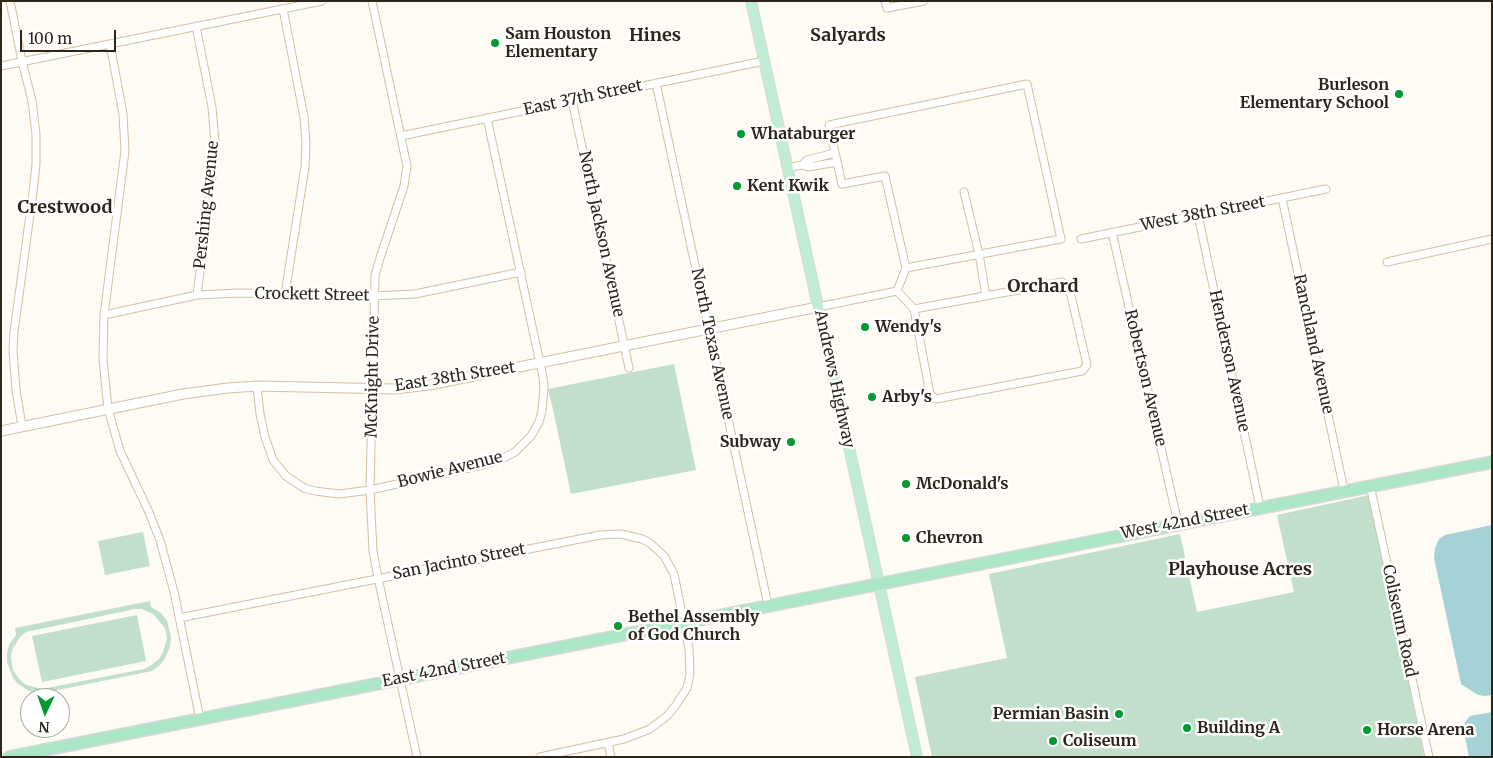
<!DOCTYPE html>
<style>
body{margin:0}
#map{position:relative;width:1493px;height:758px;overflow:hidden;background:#fefaf4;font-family:Merriweather,serif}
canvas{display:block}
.frame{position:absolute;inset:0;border:2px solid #2d261b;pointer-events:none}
.north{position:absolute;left:20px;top:688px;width:50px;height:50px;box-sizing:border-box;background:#fff;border:1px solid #aba8a4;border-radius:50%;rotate:183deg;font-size:14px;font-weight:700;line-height:20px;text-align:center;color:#2d261b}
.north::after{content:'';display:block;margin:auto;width:18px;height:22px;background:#019932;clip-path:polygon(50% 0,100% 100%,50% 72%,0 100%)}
.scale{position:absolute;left:20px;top:30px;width:96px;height:22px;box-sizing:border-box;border:2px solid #2d261b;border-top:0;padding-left:6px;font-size:15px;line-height:18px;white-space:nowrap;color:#2d261b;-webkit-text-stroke:4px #fff;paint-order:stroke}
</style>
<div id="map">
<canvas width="1493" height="758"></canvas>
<div class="frame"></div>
<div class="north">N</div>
<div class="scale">100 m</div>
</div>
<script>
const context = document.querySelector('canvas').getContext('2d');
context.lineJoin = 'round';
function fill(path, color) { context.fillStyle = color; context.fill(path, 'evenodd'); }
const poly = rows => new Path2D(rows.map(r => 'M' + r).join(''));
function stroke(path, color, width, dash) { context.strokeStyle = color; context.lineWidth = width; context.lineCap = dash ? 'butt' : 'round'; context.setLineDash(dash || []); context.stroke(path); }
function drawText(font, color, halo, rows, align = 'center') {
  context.font = font + ' Merriweather,serif'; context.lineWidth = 5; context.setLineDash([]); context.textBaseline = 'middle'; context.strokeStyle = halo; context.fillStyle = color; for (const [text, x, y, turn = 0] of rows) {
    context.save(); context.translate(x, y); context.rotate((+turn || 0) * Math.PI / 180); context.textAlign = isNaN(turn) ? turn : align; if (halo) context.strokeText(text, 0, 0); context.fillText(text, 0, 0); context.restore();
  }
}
const green = poly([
 [674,364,696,470,571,494,552,405,548,389],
 [1369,495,1424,757,932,757,915,677,1007,658,989,574,1180,534,1197,612,1294,592,1277,515],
 [143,532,150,566,105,575,98,541],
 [150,601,151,607,161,613,167,621,171,637,170,647,165,658,160,665,152,671,43,693,29,691,18,684,13,678,7,662,7,653,9,645,16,635,15,628],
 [135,609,142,609,153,614,165,628,167,639,163,652,160,658,150,666,144,669,42,689,26,685,20,680,13,670,11,657,12,650,20,637,26,632],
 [137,615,146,661,42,682,32,636]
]);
const water = poly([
 [1492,525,1492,695,1485,696,1478,695,1461,684,1434,558,1435,548,1439,539,1445,535],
 [1492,712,1492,757,1469,757,1463,727,1465,722,1470,716]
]);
const minor = poly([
 [10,1,22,61,32,101,36,134,36,164,33,192,14,332,13,351,16,390,22,426],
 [372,1,407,166,404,186,380,258,375,275,370,490,373,551,378,578,417,757],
 [885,1,887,8,924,1],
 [283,9,304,117,306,142,305,167,285,294],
 [196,26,212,107,215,142,213,169,197,295],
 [110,44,123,114,125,151,104,315,103,360,108,409,120,451,148,510,160,540,174,592,200,719],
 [1,66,322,1],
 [656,83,768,605],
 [572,100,629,368],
 [401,136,764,61],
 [802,165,807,160,835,153],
 [787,168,802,165,808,167,814,166,837,162],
 [964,192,979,254,986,296],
 [1282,198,1344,490],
 [1198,215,1260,507],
 [1112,232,1178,523],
 [1081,239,1326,189],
 [1387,262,1492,239],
 [897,291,906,268,885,176,842,184,829,125,1027,84,1061,239,906,268],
 [897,291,914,309,930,394,936,399,1082,371,1087,365,1069,287,1062,282,914,309],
 [818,307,897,291],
 [104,315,197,295,238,293,374,296,415,294,521,272],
 [257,386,260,414,265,437,273,460,286,476,304,488,315,491,339,494,370,490,487,464,499,460,515,452,531,436,539,422,542,411,544,388,543,377,487,118],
 [1370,485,1429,757],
 [179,618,600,535,621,534,642,539,650,543,664,556,674,574,689,649,690,674,687,688,676,705,667,716,650,729,624,739,540,757],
 [608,743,611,757]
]);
const tertiary = poly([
 [1,431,183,394,228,388,257,386,394,389,429,385,818,307]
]);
const primary = poly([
 [751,1,917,757]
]);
const trunk = poly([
 [9,757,1492,462]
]);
const markers = [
 [495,43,5,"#019932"],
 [1399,94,5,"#019932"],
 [741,134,5,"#019932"],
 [737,186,5,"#019932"],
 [865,327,5,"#019932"],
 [872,397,5,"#019932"],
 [791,442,5,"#019932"],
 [906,484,5,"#019932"],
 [906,538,5,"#019932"],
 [618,626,5,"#019932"],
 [1119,714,5,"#019932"],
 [1187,728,5,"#019932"],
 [1367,730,5,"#019932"],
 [1053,741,5,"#019932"]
];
const poiNames = [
 ["Sam Houston",505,34],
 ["Elementary",505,52],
 ["Burleson",1389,85,"right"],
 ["Elementary School",1389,103,"right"],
 ["Whataburger",751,134],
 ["Kent Kwik",747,186],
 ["Wendy's",875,327],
 ["Arby's",882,397],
 ["Subway",781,442,"right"],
 ["McDonald's",916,484],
 ["Chevron",916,538],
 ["Bethel Assembly",628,617],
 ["of God Church",628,635],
 ["Permian Basin",1109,714,"right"],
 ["Building A",1197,728],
 ["Horse Arena",1377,730],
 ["Coliseum",1063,741]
];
const streetNames = [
 ["East 37th Street",583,98,-12],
 ["Pershing Avenue",207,205,-84],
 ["West 38th Street",1203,214,-11],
 ["North Jackson Avenue",601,234,78],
 ["Crockett Street",312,295,1],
 ["North Texas Avenue",712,344,78],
 ["Ranchland Avenue",1313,344,78],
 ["Henderson Avenue",1229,361,78],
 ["McKnight Drive",373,377,-89],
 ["East 38th Street",455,377,-9],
 ["Robertson Avenue",1145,378,77],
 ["Andrews Highway",834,379,78],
 ["Bowie Avenue",450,470,-14],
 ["West 42nd Street",1185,522,-11],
 ["San Jacinto Street",459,562,-11],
 ["Coliseum Road",1399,621,78],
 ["East 42nd Street",444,670,-11]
];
const neighbourhoodNames = [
 ["Hines",655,36],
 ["Salyards",848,36],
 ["Crestwood",65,208],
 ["Orchard",1043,287],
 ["Playhouse Acres",1240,570]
];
fill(green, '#c1dfca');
fill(water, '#a5d2d7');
stroke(minor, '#d3c0a3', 9);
stroke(tertiary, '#d3c0a3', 11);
stroke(primary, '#d9d8d6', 12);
stroke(trunk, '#d9d8d6', 14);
stroke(minor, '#fff', 7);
stroke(tertiary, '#fff', 9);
stroke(primary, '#c0ecd5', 10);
stroke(trunk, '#abe6c7', 11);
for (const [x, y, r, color] of markers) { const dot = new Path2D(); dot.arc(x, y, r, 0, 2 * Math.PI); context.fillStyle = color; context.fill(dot); stroke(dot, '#fff', 2); }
drawText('bold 16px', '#2d261b', '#fff', poiNames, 'left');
drawText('16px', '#2d261b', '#fff', streetNames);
drawText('bold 18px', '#2d261b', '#fff', neighbourhoodNames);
</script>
